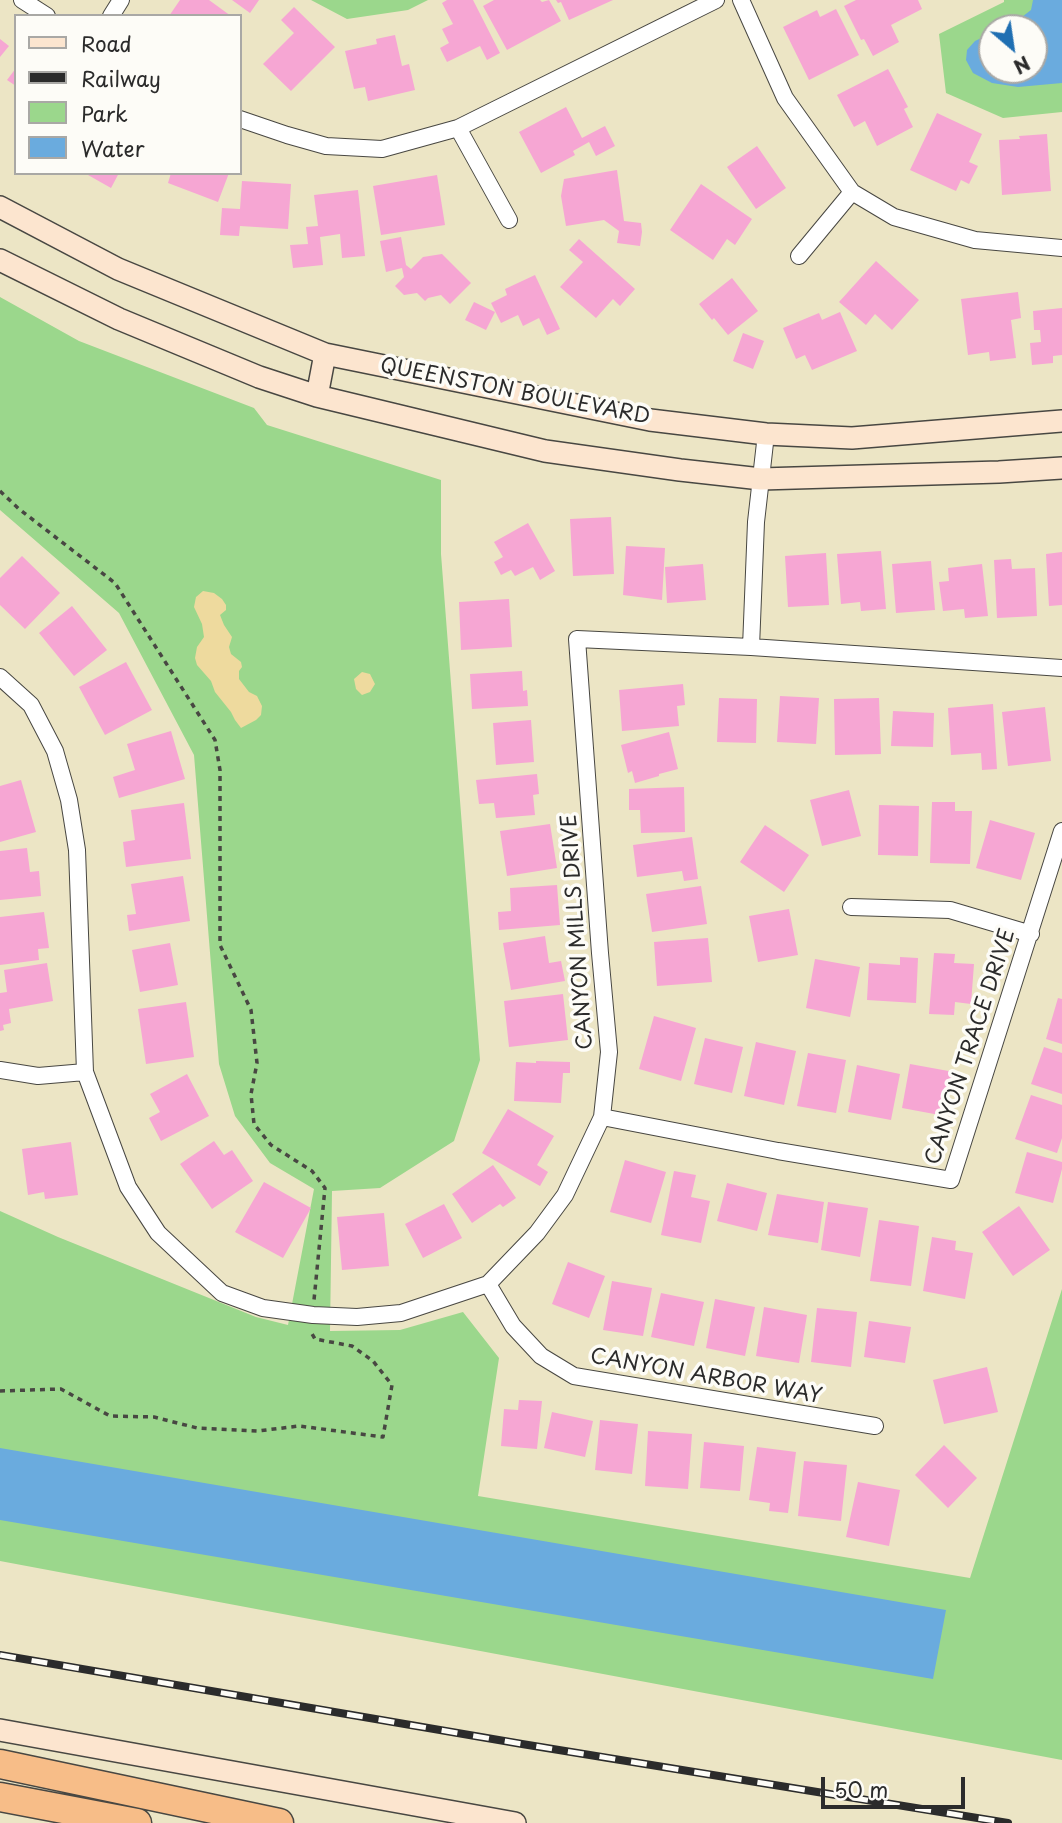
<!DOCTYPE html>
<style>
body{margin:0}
#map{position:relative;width:1062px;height:1823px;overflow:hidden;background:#ece5c5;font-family:"Playpen Sans",sans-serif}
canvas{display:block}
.legend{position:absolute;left:14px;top:14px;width:228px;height:161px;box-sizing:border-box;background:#fdfcf7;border:2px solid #a9a8a5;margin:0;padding:9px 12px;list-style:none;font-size:21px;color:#2b2b2b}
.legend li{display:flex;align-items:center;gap:14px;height:35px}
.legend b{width:35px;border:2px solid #a9a8a5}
.north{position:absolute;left:978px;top:14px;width:70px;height:70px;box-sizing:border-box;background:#fdfcf7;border:2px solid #a9a8a5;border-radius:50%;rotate:151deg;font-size:19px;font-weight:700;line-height:28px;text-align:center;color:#2b2b2b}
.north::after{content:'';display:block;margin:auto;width:24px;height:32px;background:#1f6fb2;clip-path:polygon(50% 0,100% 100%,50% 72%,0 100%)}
.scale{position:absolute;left:821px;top:1777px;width:144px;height:32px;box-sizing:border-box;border:4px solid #2b2b2b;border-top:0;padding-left:9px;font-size:21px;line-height:24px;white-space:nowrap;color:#2b2b2b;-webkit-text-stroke:5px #fdfcf7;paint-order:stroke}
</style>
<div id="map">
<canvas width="1062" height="1823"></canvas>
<ul class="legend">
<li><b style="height:9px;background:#fce5cf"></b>Road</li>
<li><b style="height:9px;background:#2b2b2b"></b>Railway</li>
<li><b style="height:19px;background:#9bd78c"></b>Park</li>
<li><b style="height:19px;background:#6aabde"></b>Water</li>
</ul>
<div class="north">N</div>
<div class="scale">50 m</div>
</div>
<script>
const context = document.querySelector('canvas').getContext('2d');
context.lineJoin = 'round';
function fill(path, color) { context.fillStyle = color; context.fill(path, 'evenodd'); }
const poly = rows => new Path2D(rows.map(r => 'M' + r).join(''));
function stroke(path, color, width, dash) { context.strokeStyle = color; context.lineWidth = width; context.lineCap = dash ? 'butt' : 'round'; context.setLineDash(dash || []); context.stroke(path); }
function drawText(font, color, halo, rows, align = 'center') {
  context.font = font + ' "Playpen Sans",sans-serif'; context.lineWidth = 7; context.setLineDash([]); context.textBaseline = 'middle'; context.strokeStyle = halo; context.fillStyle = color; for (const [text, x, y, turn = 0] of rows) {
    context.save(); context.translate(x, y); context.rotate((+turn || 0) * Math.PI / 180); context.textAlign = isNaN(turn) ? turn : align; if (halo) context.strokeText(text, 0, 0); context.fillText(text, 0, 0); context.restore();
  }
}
const green = poly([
 [311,0,428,0,408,10,347,19],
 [1004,0,1062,0,1062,112,1003,118,946,93,939,34,1004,2],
 [992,28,1034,28,1034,70,992,70],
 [0,297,79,341,254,408,267,425,441,480,441,554,480,1060,454,1141,380,1188,332,1191,330,1331,400,1330,463,1312,499,1358,478,1496,970,1578,1062,1289,1062,1760,0,1561,0,1211,58,1237,256,1317,288,1325,314,1189,270,1163,235,1116,219,1064,194,755,119,613,0,510]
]);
const sand = poly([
 [203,591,214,593,222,599,226,605,226,610,220,615,224,625,232,637,229,647,231,654,241,662,242,667,239,671,239,679,249,692,257,696,262,706,261,715,256,720,241,728,235,720,231,712,215,692,211,681,197,665,195,658,197,647,204,637,202,624,194,607,196,597],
 [362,672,370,674,375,684,370,692,362,695,356,689,354,679]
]);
const water = poly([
 [1033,0,1062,0,1062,83,1018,87,992,83,973,73,966,60,967,50,975,41,992,33,992,70,1034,70,1034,28,1002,28,1018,20,1031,10],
 [0,1448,946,1610,933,1679,0,1520]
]);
const building = poly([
 [180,0,209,0,231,16,169,16],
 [232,0,259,0,250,13],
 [447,0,473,0,500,53,487,60,480,46,447,62,440,48,449,43,442,29,453,24,442,3],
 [494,0,540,0,542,2,549,0,561,21,507,50,483,6],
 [556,0,613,0,569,20,561,2,558,3],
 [856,0,918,0,922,9,891,25,899,42,873,56,864,39,861,40,844,6],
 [294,7,335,47,291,91,263,64,294,33,281,20],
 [836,9,859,55,809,80,783,27,817,10,820,17],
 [395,35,402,66,409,64,415,90,368,101,365,87,354,89,345,51,377,44,376,39],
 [0,39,9,46,0,57],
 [16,68,16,86,7,80],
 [888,69,908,107,904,109,913,127,877,146,865,121,854,127,837,95],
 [566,107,582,138,605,126,615,146,596,156,589,142,573,151,575,155,541,173,519,132],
 [937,113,982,134,969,162,978,166,969,184,961,180,956,191,910,170],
 [1047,134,1051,191,1002,195,999,140,1020,139,1019,136],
 [757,146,786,188,756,209,727,167],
 [617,170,624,221,641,223,642,232,640,246,617,243,619,231,604,220,566,226,561,196,564,179],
 [90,173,119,173,111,188,88,175],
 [171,173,229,173,218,202,168,183],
 [437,175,445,225,381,235,373,186],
 [242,181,291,184,288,229,240,226,239,236,220,235,222,208,240,209],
 [701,184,752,219,735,245,727,239,713,260,670,230],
 [358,190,365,256,342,258,340,234,320,237,323,265,293,268,290,245,308,244,306,227,318,226,314,195],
 [401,237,406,265,411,269,423,257,442,254,471,283,450,304,441,295,428,298,425,301,417,293,404,295,395,286,404,277,402,268,386,272,380,241],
 [579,239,635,289,620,306,613,299,596,318,560,287,583,262,569,250],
 [876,261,919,300,892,330,875,314,866,325,839,302],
 [535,275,560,329,547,335,539,318,523,326,518,315,501,323,491,303,507,295,505,289],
 [732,278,758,311,728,335,714,318,712,320,699,304],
 [1018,292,1021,318,1011,320,1016,358,990,361,989,352,968,355,961,299],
 [474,302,495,312,486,330,465,320],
 [1062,308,1062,355,1053,356,1053,363,1032,365,1030,343,1041,342,1040,330,1034,330,1033,311],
 [840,312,857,351,812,370,805,355,796,359,783,328,819,313,822,320],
 [743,333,764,341,753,369,733,361],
 [611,517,614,574,573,576,570,519],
 [528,523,555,571,540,580,533,567,515,576,511,570,501,575,494,562,503,557,494,542],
 [626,546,665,548,662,600,623,595],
 [881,551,886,609,861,611,860,602,841,604,837,554],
 [1062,552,1062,605,1049,606,1046,554],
 [826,553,829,605,788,607,785,556],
 [22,556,60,593,25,629,0,605,0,578],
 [1011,559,1012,569,1035,568,1037,616,997,618,994,560],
 [931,561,935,610,896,613,892,564],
 [703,564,706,600,667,603,665,567],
 [982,564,988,616,965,618,964,609,943,611,939,582,949,581,948,568],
 [509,599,512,647,461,650,459,602],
 [72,606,107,650,74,676,39,633],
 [126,662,152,710,105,735,79,687],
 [522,671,523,691,527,690,528,706,472,709,470,674],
 [683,684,685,705,677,706,679,726,622,731,619,690],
 [780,696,819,698,816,744,777,742],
 [719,698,757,699,756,743,717,742],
 [879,698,881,754,835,755,834,699],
 [993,704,997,769,982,770,981,753,951,755,948,708],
 [1045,707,1051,761,1008,766,1002,712],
 [893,711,934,713,933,747,891,746],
 [531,720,534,762,496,765,493,723],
 [171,731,185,779,119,798,113,777,135,770,127,744],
 [669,732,678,769,659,774,659,776,635,783,632,771,628,773,621,745],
 [537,774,539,794,533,795,535,815,496,818,494,803,479,804,476,780],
 [21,780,36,832,0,842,0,786],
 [684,787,685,832,641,833,640,810,629,810,629,789],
 [849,790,861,836,822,846,810,800],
 [932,802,955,802,955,811,972,811,970,864,930,863],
 [184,803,191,859,126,867,123,842,135,840,131,810],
 [879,805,919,806,918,856,878,855],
 [990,820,1035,833,1021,880,976,868],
 [550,824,557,868,507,876,500,831],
 [765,825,809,855,784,892,740,862],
 [692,837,698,879,684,881,682,871,637,877,633,845],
 [27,848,30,872,39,871,41,896,0,900,0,851],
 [183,876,190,921,129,931,127,915,136,914,131,884],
 [557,885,560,925,499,930,498,912,511,911,510,888],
 [701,886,707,924,652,932,646,894],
 [789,909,798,955,758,962,749,916],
 [44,912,49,948,38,949,39,960,0,965,0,917],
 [545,936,549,963,561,961,565,981,511,990,503,943],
 [708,938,712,982,657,986,654,942],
 [170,943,178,985,140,992,132,950],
 [934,953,955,954,954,963,974,964,971,1004,955,1002,954,1015,929,1014],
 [900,957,918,958,916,1003,867,1000,869,963,900,965],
 [815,959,860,967,850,1017,806,1008],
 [47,963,53,1001,9,1009,11,1023,3,1025,4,1030,0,1031,0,993,7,992,4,970],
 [563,994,568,1040,509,1047,504,1001],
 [1058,998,1062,999,1062,1044,1046,1039],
 [186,1002,194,1057,146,1064,138,1009],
 [654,1016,696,1028,681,1081,639,1069],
 [705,1038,743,1047,732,1093,694,1084],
 [756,1042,796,1051,784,1105,744,1096],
 [1044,1047,1062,1053,1062,1094,1031,1084],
 [808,1053,846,1060,836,1113,797,1106],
 [536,1061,570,1062,570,1073,563,1073,561,1103,514,1101,516,1062,536,1063],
 [910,1064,954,1072,945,1116,902,1108],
 [857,1065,900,1074,891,1120,848,1112],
 [187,1074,209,1116,161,1141,149,1118,160,1112,150,1094],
 [1031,1095,1062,1105,1062,1138,1057,1153,1015,1139],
 [508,1109,554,1136,537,1165,548,1172,540,1186,482,1153],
 [214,1141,224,1155,232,1150,253,1181,212,1209,180,1164],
 [71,1142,78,1195,45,1199,44,1192,28,1195,22,1149],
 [1027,1152,1062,1162,1062,1169,1053,1203,1015,1193],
 [625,1160,666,1172,651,1223,610,1212],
 [493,1165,516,1198,503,1207,500,1204,472,1223,452,1194],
 [674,1171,696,1175,691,1197,710,1201,701,1243,661,1235],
 [264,1182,311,1208,283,1258,235,1232],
 [727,1183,767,1193,757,1231,717,1221],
 [777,1194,824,1202,818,1243,768,1235],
 [828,1202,868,1208,860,1257,821,1250],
 [444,1204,462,1238,423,1258,405,1224],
 [1019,1206,1050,1250,1013,1276,982,1232],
 [384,1213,389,1266,342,1270,337,1217],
 [879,1220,919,1226,911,1286,870,1281],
 [932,1237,956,1241,955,1250,973,1253,965,1299,923,1291],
 [568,1262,605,1276,589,1318,552,1304],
 [612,1281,652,1288,643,1336,603,1330],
 [661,1293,704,1302,694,1346,651,1337],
 [715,1299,755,1307,745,1356,706,1348],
 [764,1307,807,1315,799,1363,756,1356],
 [817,1308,857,1312,851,1367,811,1362],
 [869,1321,911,1327,905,1363,864,1357],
 [987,1367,998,1412,944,1424,933,1380],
 [519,1400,542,1401,537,1449,501,1446,504,1409,518,1410],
 [552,1412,593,1421,585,1457,544,1448],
 [600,1420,638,1424,632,1474,595,1470],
 [648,1431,692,1434,688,1489,645,1486],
 [704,1442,744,1446,740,1491,700,1488],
 [944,1445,977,1478,948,1508,915,1475],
 [757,1447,796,1452,788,1513,769,1511,770,1503,749,1500],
 [804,1461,847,1465,841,1521,798,1516],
 [858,1482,900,1490,889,1546,846,1537]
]);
const path = poly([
 [0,491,19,509,115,583,215,740,220,770,220,945,251,1010,257,1063,251,1094,254,1124,271,1145,312,1171,325,1188,314,1300],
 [0,1391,61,1389,110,1416,154,1417,197,1428,258,1431,299,1426,383,1437,392,1385,373,1361,352,1346,315,1339,311,1332]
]);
const street = poly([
 [22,0,47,16],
 [741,0,785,98,852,192,894,217,975,240,1062,248],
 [111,16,121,0],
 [240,119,287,135,326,146,382,149,458,128,716,0],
 [458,128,509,220],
 [799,256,852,192],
 [751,647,756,522,766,434],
 [0,677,31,705,55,751,69,800,77,850,85,1072,128,1187,158,1233,222,1293,263,1308,313,1315,357,1317,401,1313,488,1284,537,1233,565,1195,602,1117,609,1052,600,953,577,639,751,647,1062,668],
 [851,907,950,910,1031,934],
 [0,1070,38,1076,85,1072],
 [602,1117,778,1151,951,1180,1062,831],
 [488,1284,513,1326,541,1356,574,1376,875,1426]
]);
const secondary = poly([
 [0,207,118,269,325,354,650,420,766,434,852,438,1062,421],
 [0,260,119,319,259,377,317,396,545,451,680,470,761,479,999,472,1062,468],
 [317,396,325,354],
 [0,1730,515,1823]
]);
const highway = poly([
 [0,1764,279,1823],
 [0,1797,137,1823]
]);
const rail = poly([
 [0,1655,522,1744,1008,1823]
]);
const streetNames = [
 ["QUEENSTON BOULEVARD",515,392,11],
 ["CANYON MILLS DRIVE",578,932,-94],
 ["CANYON TRACE DRIVE",971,1047,-72],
 ["CANYON ARBOR WAY",706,1377,10]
];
fill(green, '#9bd78c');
fill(sand, '#eeda9e');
fill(water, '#6aabde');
fill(building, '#f6a6d3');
stroke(street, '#484742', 18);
stroke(secondary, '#484742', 24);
stroke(highway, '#484742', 31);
stroke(path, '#484742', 3.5, [5, 5]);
stroke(street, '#fff', 16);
stroke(secondary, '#fce5cf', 21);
stroke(highway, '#f7bd88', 28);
stroke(rail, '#2b2b2b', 8);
stroke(rail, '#fdfcf7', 5, [16]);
drawText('21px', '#2b2b2b', '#fdfcf7', streetNames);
</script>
